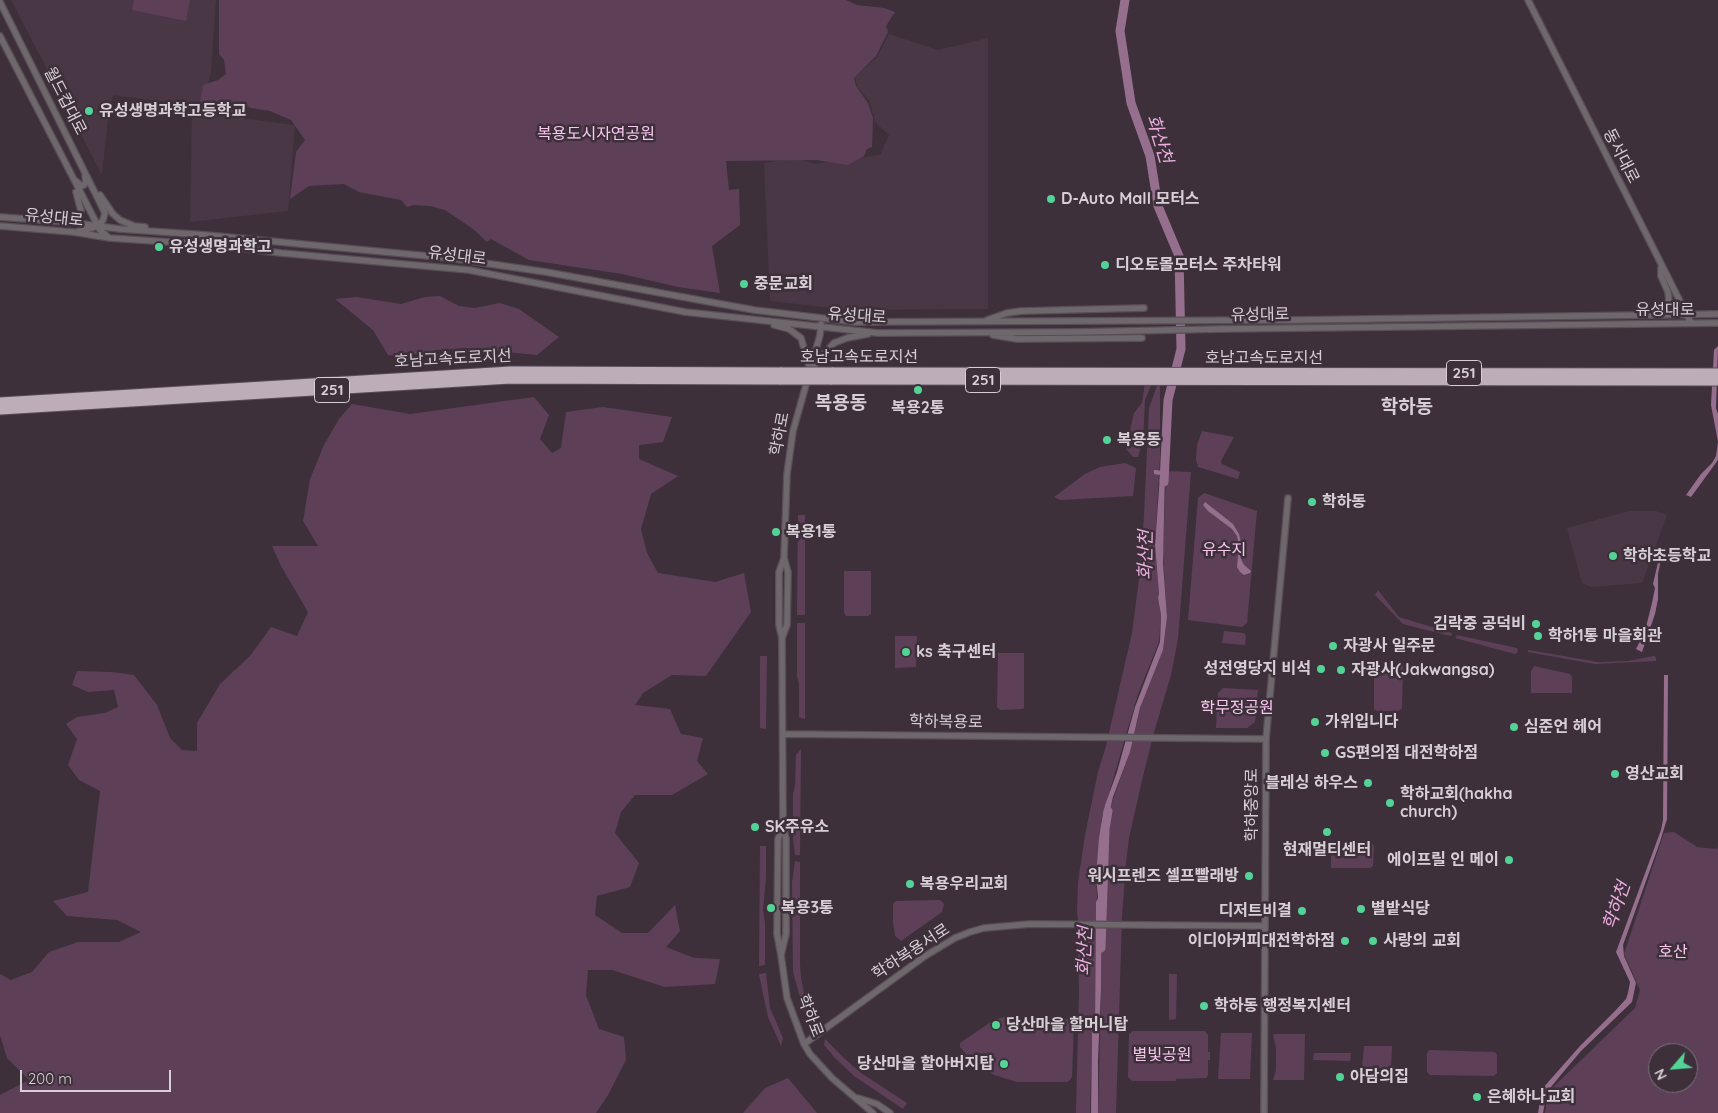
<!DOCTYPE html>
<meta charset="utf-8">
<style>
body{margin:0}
#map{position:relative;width:1718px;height:1113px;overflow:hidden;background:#3d303a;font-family:Quicksand,sans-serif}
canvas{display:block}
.north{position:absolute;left:1648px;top:1043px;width:50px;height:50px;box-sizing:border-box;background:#3d303a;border:1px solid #7b7078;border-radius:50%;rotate:243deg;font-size:14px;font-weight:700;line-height:20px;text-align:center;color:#d7cfd5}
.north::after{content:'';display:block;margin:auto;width:18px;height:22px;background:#54d396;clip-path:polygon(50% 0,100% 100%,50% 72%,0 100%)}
.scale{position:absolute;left:20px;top:1070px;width:151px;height:22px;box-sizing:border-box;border:2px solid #d7cfd5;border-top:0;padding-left:6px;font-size:15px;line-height:18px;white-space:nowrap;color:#d7cfd5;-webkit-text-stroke:4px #3d303a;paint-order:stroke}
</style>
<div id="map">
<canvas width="1718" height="1113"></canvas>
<div class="north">N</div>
<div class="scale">200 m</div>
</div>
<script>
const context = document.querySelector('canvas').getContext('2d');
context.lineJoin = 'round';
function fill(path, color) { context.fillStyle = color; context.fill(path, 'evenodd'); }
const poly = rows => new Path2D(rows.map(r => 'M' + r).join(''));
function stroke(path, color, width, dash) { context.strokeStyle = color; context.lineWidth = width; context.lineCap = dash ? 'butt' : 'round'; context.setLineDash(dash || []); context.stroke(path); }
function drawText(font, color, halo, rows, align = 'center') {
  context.font = font + ' Quicksand,"Noto Sans KR",sans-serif'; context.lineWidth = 5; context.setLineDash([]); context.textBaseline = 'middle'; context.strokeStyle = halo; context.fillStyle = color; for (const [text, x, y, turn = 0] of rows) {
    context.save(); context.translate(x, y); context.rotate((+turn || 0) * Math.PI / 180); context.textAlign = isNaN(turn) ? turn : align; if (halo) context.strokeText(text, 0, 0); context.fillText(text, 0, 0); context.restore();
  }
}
const built = poly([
 [11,0,216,0,211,73,199,113,295,125,288,211,190,222,192,106,113,95,109,109,102,175],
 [889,34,938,50,988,38,988,309,849,310,770,301,764,163,796,158,814,164,880,155,889,135,875,122,870,102,857,86,855,77,877,57],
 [1629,511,1656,511,1667,515,1642,583,1591,587,1582,583,1567,528]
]);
const green = poly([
 [134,0,190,0,186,21,132,10],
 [219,0,846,0,857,5,884,8,895,12,886,26,888,32,876,56,854,78,856,86,868,103,873,118,872,147,867,149,864,156,848,165,816,160,726,161,729,190,739,189,740,225,712,246,720,293,678,287,622,274,529,260,491,239,487,242,473,229,445,210,430,206,414,205,407,207,401,200,359,192,344,184,309,186,290,199,296,152,305,140,291,120,270,111,251,108,247,106,244,119,198,113,203,85,218,80,226,74,224,60,219,54],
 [440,296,459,306,475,308,500,303,519,309,559,337,537,355,465,348,437,350,404,356,388,355,373,330,335,299,357,297,401,304,425,297],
 [1145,383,1152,383,1145,400,1143,440,1138,457,1133,457,1126,449,1134,413,1142,403],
 [1158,383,1160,384,1160,458,1155,545,1159,593,1158,598,1161,615,1159,642,1138,694,1102,817,1096,876,1097,898,1096,902,1095,1024,1093,1025,1092,1033,1090,1113,1076,1113,1079,992,1078,944,1080,937,1077,912,1078,882,1085,835,1098,772,1106,746,1132,633,1139,579,1144,516,1149,408],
 [534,397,549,415,540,439,552,453,561,448,566,412,603,407,672,417,663,442,639,445,639,459,678,476,651,494,641,529,647,553,658,573,715,582,744,573,751,612,706,676,672,675,643,693,635,705,670,709,681,734,703,738,697,761,708,774,672,795,635,795,621,812,615,833,639,863,630,887,597,896,595,915,622,933,648,933,675,905,680,931,666,947,694,958,720,959,715,984,665,987,612,970,588,970,586,995,599,1029,624,1037,626,1060,608,1095,596,1113,0,1113,0,1095,29,1080,7,1058,0,1035,0,974,11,980,32,972,49,952,78,942,119,942,141,932,117,920,67,916,53,901,88,892,100,791,79,780,68,765,77,739,66,724,77,717,105,713,118,707,114,690,88,692,72,685,77,671,111,672,134,675,157,705,170,738,182,750,197,751,197,723,220,684,250,656,271,627,297,636,308,612,281,566,272,546,318,546,303,521,310,479,324,445,339,419,352,404,410,414],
 [1202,431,1234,437,1221,461,1222,464,1240,472,1238,479,1198,467,1196,459,1197,445],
 [1125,463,1136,468,1133,496,1060,500,1054,497,1085,474,1100,467],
 [1166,471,1191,472,1178,639,1171,675,1155,729,1143,776,1129,838,1126,862,1122,917,1116,1113,1098,1113,1105,830,1111,805,1130,752,1141,706,1163,650,1167,617,1163,553],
 [1204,493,1257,511,1247,623,1242,627,1188,620,1198,498],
 [798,515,805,515,805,615,797,615],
 [844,571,871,571,871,614,868,616,846,616,844,613],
 [1378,590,1399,617,1452,633,1452,635,1450,636,1403,624,1375,595],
 [797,623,805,623,805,719,799,717,799,684,797,676],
 [1224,631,1244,633,1246,636,1245,645,1222,643],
 [1457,635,1517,648,1518,652,1515,654,1455,638],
 [895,636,917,636,916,667,895,668],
 [1528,650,1598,662,1628,661,1654,656,1656,658,1656,661,1595,664,1528,652],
 [998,653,1024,653,1024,708,1022,709,1000,710,997,707],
 [760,656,767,656,766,729,760,728],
 [1374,665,1403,665,1402,708,1399,711,1377,711,1374,709],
 [1534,666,1570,674,1572,677,1572,693,1531,693,1531,671],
 [1223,688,1258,690,1255,722,1247,728,1216,728,1218,693],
 [801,749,800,855,795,855,793,838,793,794,795,786,796,755],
 [1674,832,1697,847,1717,849,1718,847,1718,1113,1545,1113,1548,1092,1635,1008,1640,990,1624,954,1664,833],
 [1658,1053,1688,1053,1688,1083,1658,1083],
 [1331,843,1372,843,1374,846,1373,866,1370,868,1331,868],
 [760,846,766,846,766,877,763,910,765,923,765,965,759,966],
 [795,861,800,862,800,964,801,978,804,994,814,1021,808,1019,803,1008,793,972,792,882],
 [940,900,944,904,942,912,901,941,895,936,893,923,893,904,896,901],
 [766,973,770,1008,783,1038,781,1046,768,1017,763,994,759,974],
 [1169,974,1177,974,1176,1019,1169,1020],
 [1009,1016,1010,1018,1071,1019,1074,1022,1072,1077,1070,1080,1067,1082,1017,1082,994,1075,982,1068,971,1060,960,1047,960,1043,988,1024,1000,1018],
 [1133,1031,1205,1031,1208,1035,1208,1052,1210,1052,1210,1060,1208,1060,1208,1075,1206,1078,1176,1079,1176,1081,1132,1081,1128,1077,1129,1034],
 [1221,1033,1252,1033,1250,1079,1218,1079],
 [1273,1034,1305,1034,1304,1080,1273,1080,1276,1070,1276,1048],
 [825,1039,845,1059,861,1073,907,1103,903,1109,854,1076,835,1058,824,1045],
 [1364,1046,1392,1046,1391,1068,1362,1068],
 [1429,1050,1495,1052,1497,1055,1497,1073,1494,1076,1430,1075,1427,1072,1427,1053],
 [1314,1053,1351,1053,1350,1061,1313,1060],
 [788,1078,817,1113,743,1113,765,1088]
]);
const water = poly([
 [1718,346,1716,408,1718,414,1718,460,1691,497,1686,495,1701,474,1712,463,1716,456,1718,442,1711,405,1714,350],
 [1154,470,1165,471,1163,563,1167,617,1163,650,1140,708,1130,752,1113,797,1105,830,1102,916,1101,989,1098,1060,1098,1113,1091,1113,1092,1033,1095,1024,1096,902,1098,898,1096,876,1099,838,1105,805,1117,772,1135,707,1160,642,1161,615,1158,598,1159,593,1155,545,1160,475,1154,474],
 [1205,502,1233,524,1239,534,1242,547,1241,559,1244,565,1251,571,1250,573,1244,575,1240,572,1237,567,1239,545,1237,536,1232,529,1208,511,1203,505],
 [1660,554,1662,554,1658,574,1658,599,1655,614,1642,652,1636,649,1645,631,1652,603,1655,588,1653,584],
 [1664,675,1668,675,1667,819,1660,842,1623,945,1624,956,1636,983,1632,1002,1581,1051,1560,1076,1547,1092,1543,1113,1538,1113,1542,1089,1580,1046,1614,1012,1626,999,1628,993,1630,982,1616,952,1661,830,1663,820]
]);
const river = poly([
 [1125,0,1120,31,1131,103,1150,156,1158,206,1179,256,1181,349,1168,400,1164,482],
 [1101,948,1105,829,1108,811]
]);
const tertiary = poly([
 [1528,0,1691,323],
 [0,2,105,213,103,220,98,226,77,232],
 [0,36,100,230,108,237],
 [76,181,81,186,84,185,86,182,85,176],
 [100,195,113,214,120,220,134,226,145,227],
 [0,217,68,222,120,229,206,235,449,258,546,272,754,310,855,322,1295,320,1718,314],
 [69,222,78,218,81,211,76,192],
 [0,226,73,232,110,238,213,245,281,253,469,270,685,312,878,333,1075,332,1221,329,1718,323],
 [1652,312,1664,307,1669,300,1668,292,1661,276,1661,268],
 [987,320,1007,313,1022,311,1144,308],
 [774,325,789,329,801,338,810,369],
 [993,335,1017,339,1142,338],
 [812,368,834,343,847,338,868,334],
 [782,638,787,625,788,572,784,558,787,474,793,431,820,335,821,324],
 [783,734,1266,739],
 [783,826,778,839,777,934,781,955,787,998,804,1044,810,1054,832,1078,873,1113],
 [781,955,786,934,786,839,783,824,782,638,779,625,779,572,784,558],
 [804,1044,925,956,955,938,970,932,984,928,1030,924,1265,926],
 [858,1098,877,1104,890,1113],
 [1264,1113,1266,739,1288,498]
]);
const motorway = poly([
 [832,372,1718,373],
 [830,380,1718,381],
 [0,402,511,371,782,372],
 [0,410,510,379,781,380]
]);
const motorwayBridge = poly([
 [782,372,832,372],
 [781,380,830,380]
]);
const markers = [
 [89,111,5,"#54d396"],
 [1051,199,5,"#54d396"],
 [159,247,5,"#54d396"],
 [1105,265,5,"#54d396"],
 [744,284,5,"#54d396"],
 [918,390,5,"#54d396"],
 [1107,440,5,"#54d396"],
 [1312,502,5,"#54d396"],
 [776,532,5,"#54d396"],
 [1613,556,5,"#54d396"],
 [1536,624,5,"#54d396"],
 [1538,636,5,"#54d396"],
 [1333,646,5,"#54d396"],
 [906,652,5,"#54d396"],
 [1321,669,5,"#54d396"],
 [1341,670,5,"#54d396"],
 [1315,722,5,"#54d396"],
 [1514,727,5,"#54d396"],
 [1325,753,5,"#54d396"],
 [1615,774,5,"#54d396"],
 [1368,783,5,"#54d396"],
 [1390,803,5,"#54d396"],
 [755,827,5,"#54d396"],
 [1327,832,5,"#54d396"],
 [1509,860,5,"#54d396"],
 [1249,876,5,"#54d396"],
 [910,884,5,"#54d396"],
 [771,908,5,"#54d396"],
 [1361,909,5,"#54d396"],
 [1302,911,5,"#54d396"],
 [1345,941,5,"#54d396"],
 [1373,941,5,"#54d396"],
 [1204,1006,5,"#54d396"],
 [996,1025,5,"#54d396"],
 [1004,1064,5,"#54d396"],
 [1340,1077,5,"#54d396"],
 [1477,1097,5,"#54d396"]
];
const shields = [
 [1464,373,35],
 [983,380,35],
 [332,390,35]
];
const shieldNames = [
 ["251",1464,373],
 ["251",983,380],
 ["251",332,390]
];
const streetNames = [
 ["월드컵대로",65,101,63],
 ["동서대로",1621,156,63],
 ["유성대로",54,218,6],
 ["유성대로",457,256,7],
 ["유성대로",1665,310],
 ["유성대로",1260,315,-1],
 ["유성대로",857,316,4],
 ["호남고속도로지선",859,357],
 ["호남고속도로지선",1264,358],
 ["호남고속도로지선",453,359,-3],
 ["학하로",780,434,-79],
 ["학하복용로",946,722,1],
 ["학하중앙로",1252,805,-90],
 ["학하복용서로",911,952,-33],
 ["학하로",810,1016,69]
];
const poiNames = [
 ["유성생명과학고등학교",99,111],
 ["D-Auto Mall 모터스",1061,199],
 ["유성생명과학고",169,247],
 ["디오토몰모터스 주차타워",1115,265],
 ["중문교회",754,284],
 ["복용2통",918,408,"center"],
 ["복용동",1117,440],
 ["학하동",1322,502],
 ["복용1통",786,532],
 ["학하초등학교",1623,556],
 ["김락중 공덕비",1526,624,"right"],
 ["학하1통 마을회관",1548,636],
 ["자광사 일주문",1343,646],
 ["ks 축구센터",916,652],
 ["성전영당지 비석",1311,669,"right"],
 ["자광사(Jakwangsa)",1351,670],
 ["가위입니다",1325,722],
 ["심준언 헤어",1524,727],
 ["GS편의점 대전학하점",1335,753],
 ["영산교회",1625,774],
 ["블레싱 하우스",1358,783,"right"],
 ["학하교회(hakha",1400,794],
 ["church)",1400,812],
 ["SK주유소",765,827],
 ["현재멀티센터",1327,850,"center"],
 ["에이프릴 인 메이",1499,860,"right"],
 ["워시프렌즈 셀프빨래방",1239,876,"right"],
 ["복용우리교회",920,884],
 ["복용3통",781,908],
 ["별밭식당",1371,909],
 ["디저트비결",1292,911,"right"],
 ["이디아커피대전학하점",1335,941,"right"],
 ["사랑의 교회",1383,941],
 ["학하동 행정복지센터",1214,1006],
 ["당산마을 할머니탑",1006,1025],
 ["당산마을 할아버지탑",994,1064,"right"],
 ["아담의집",1350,1077],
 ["은혜하나교회",1487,1097]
];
const parkNames = [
 ["복용도시자연공원",596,134],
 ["유수지",1224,550],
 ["학무정공원",1237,708],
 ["호산",1673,952],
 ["별빛공원",1162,1055]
];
const waterNames = [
 ["화산천",1159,139,73],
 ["화산천",1146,555,-89],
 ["학하천",1617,906,-71],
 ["화산천",1085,951,-88]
];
const quarterNames = [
 ["복용동",841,403],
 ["학하동",1407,407]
];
fill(built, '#493745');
fill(green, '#5d4058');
fill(water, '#966f8e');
stroke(river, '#966f8e', 9);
stroke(tertiary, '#594d56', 8);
stroke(motorway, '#594d56', 11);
stroke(tertiary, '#6e686d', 5.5);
stroke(motorway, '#bcadb9', 9);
stroke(motorwayBridge, '#594d56', 11, []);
stroke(motorwayBridge, '#bcadb9', 9);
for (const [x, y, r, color] of markers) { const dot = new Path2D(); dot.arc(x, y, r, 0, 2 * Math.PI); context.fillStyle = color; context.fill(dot); stroke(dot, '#3d303a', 2); }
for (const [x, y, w] of shields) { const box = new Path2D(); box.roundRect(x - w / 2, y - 12.5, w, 25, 4); context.fillStyle = '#3d303a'; context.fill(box); stroke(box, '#d7cfd5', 1); }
drawText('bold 15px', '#d7cfd5', null, shieldNames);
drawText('16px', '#d7cfd5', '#3d303a', streetNames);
drawText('bold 16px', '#d7cfd5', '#3d303a', poiNames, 'left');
drawText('16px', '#f8c6ee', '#3d303a', parkNames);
drawText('italic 18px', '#eaaddf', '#3d303a', waterNames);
drawText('bold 19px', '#d7cfd5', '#3d303a', quarterNames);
</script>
